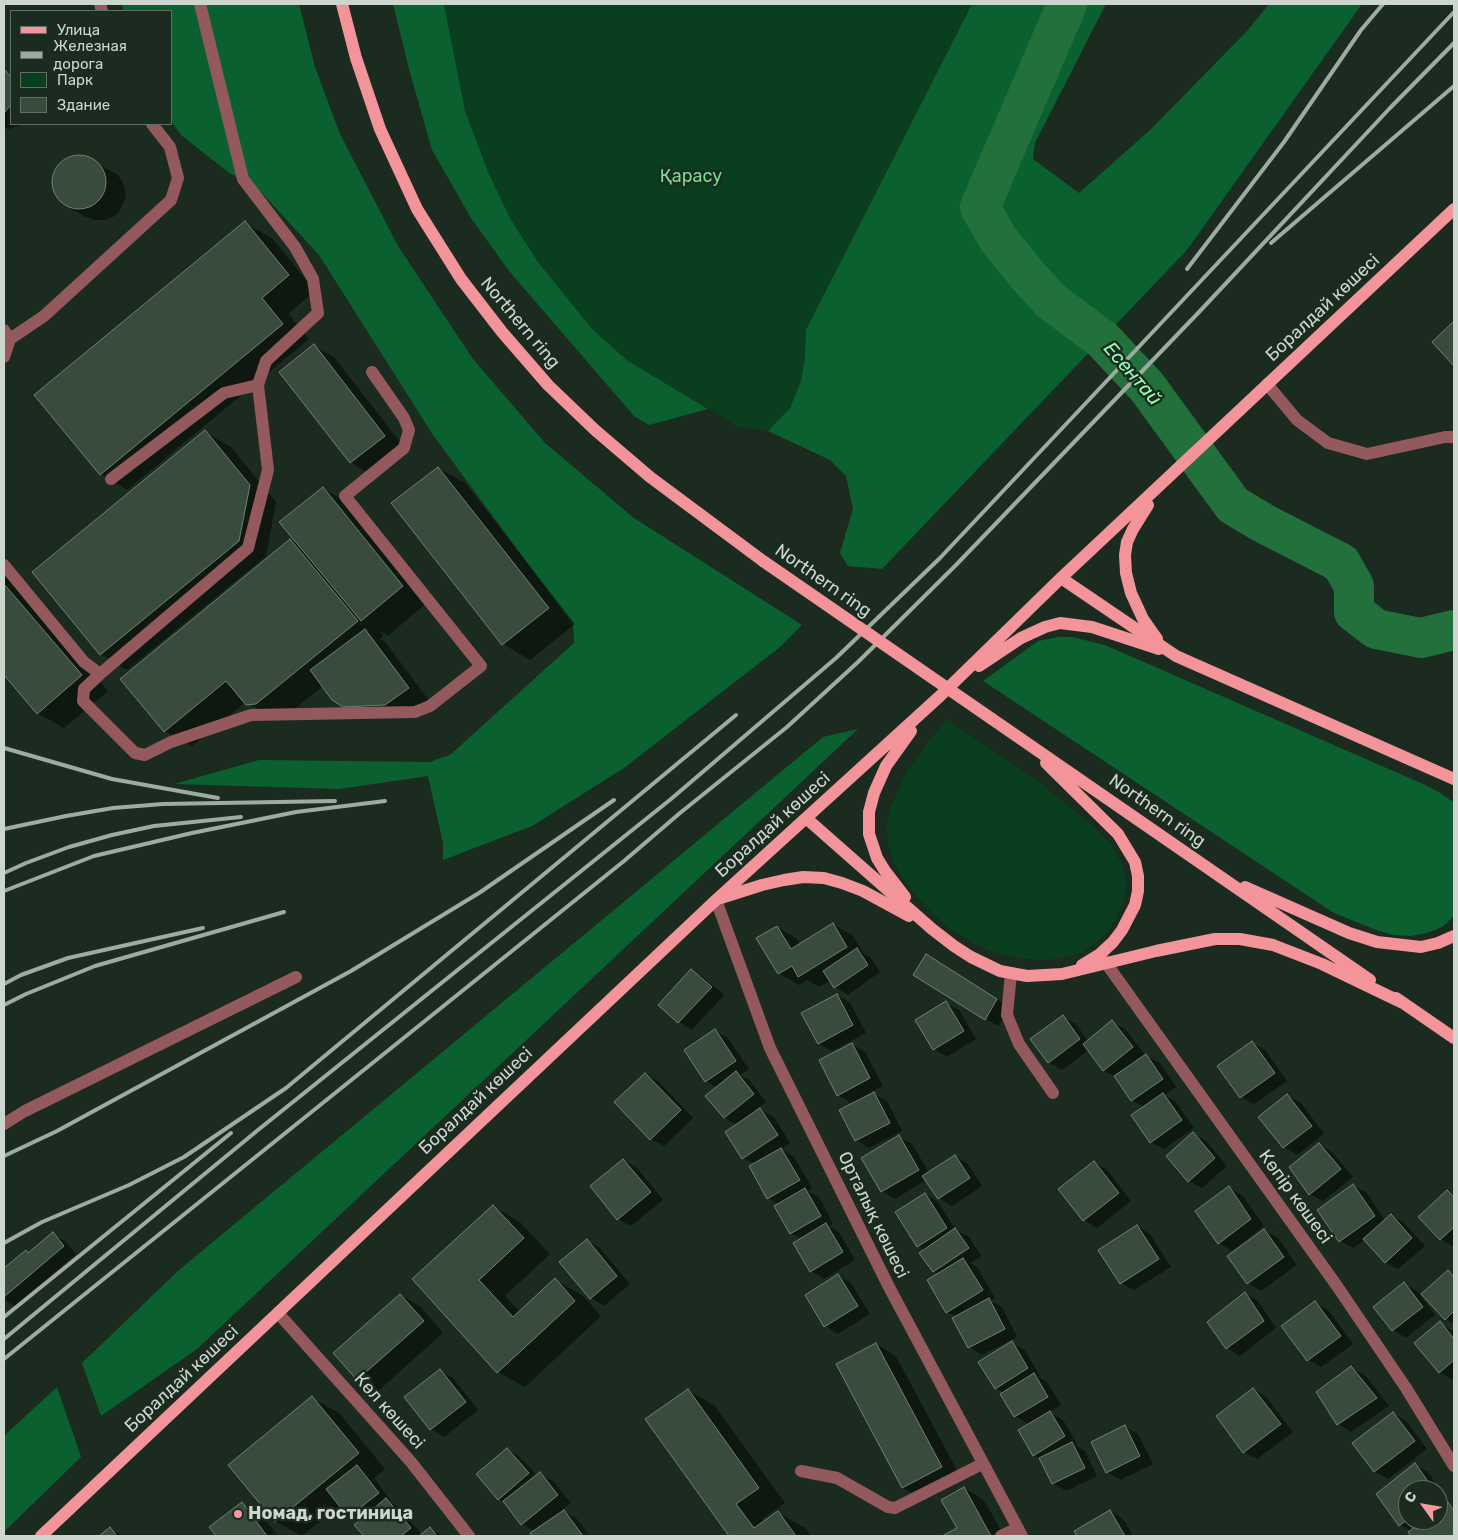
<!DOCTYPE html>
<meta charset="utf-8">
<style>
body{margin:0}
#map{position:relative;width:1458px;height:1540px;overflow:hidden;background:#1b2b1f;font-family:Rubik,sans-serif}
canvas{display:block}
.frame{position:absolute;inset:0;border:5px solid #ccd6ce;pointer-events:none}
.legend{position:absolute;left:10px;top:10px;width:162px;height:115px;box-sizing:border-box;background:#1b2b1f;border:1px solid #626f65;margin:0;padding:6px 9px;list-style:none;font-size:15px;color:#ccd6ce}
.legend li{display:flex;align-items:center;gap:10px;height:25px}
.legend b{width:25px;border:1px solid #626f65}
.north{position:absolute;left:1398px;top:1480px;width:50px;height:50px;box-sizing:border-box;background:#1b2b1f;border:1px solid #626f65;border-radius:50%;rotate:302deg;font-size:14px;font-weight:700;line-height:20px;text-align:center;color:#ccd6ce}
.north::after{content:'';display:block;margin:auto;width:18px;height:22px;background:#f49aa0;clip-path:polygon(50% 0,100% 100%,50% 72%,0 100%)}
</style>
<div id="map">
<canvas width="1458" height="1540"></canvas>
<div class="frame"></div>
<ul class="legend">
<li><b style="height:6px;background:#f3939a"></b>Улица</li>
<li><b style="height:6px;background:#9faaa1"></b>Железная дорога</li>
<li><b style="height:14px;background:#093f1e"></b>Парк</li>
<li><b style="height:14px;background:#394b3d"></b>Здание</li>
</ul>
<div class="north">С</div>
</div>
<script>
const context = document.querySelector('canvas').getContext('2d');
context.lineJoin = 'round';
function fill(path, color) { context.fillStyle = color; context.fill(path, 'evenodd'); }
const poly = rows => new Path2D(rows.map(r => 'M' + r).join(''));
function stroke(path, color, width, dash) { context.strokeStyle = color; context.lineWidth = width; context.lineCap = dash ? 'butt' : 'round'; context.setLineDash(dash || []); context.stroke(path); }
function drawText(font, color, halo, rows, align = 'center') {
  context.font = font + ' Rubik,sans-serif'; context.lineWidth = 5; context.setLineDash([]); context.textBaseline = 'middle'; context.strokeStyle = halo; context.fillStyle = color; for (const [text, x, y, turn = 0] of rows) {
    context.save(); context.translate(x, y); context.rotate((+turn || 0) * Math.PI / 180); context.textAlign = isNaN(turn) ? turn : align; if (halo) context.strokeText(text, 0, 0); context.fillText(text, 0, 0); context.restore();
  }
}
const green = poly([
 [444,4,972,4,806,330,805,357,801,381,790,408,768,431,739,427,628,361,592,329,538,262,511,220,488,172,465,111],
 [946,719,1040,783,1092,825,1110,844,1122,863,1127,884,1124,899,1116,919,1105,935,1085,951,1073,955,1049,960,1025,959,995,953,977,945,948,927,924,905,903,879,893,861,888,843,887,826,889,810,907,771]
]);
const forest = poly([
 [122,4,299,4,315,67,340,134,398,246,473,359,545,443,634,518,802,625,780,647,624,768,532,826,443,860,443,843,428,776,339,789,174,784,259,760,430,762,435,760,450,755,574,643,573,625,433,435,319,255,261,192,231,174,205,154,181,135,171,121,171,11,123,11],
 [393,4,444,4,465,111,488,172,511,220,538,262,592,329,628,361,708,409,649,425,634,416,509,271,471,218,432,150,409,69],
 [972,4,1106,4,1035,143,1033,159,1079,193,1151,129,1247,31,1269,4,1362,4,1187,250,882,569,848,566,840,553,853,509,846,476,830,460,768,431,790,408,801,381,805,357,806,330],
 [1059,637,1072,637,1105,645,1423,784,1442,794,1454,803,1454,916,1442,927,1427,933,1410,936,1393,935,1376,930,1334,913,983,681,1038,641],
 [858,729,197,1349,101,1416,82,1363,179,1270,823,737],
 [57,1387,81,1457,4,1532,4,1436]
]);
const shadow = poly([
 [4,70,11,75,11,124,24,124,9,129,4,128],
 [81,156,89,158,109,170,117,174,122,181,125,188,126,197,119,212,113,217,104,220,95,220,86,217,65,205,58,199,54,191,52,182,54,173,58,165,65,160],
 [245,223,272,238,315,291,288,314,309,339,127,490,101,474],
 [314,346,334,357,404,447,370,474,350,462],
 [205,432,231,447,276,502,266,556,127,670,101,654,34,572],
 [438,468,465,483,575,624,530,660,503,644,393,504],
 [323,488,349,504,429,601,388,636,379,630,383,636,380,639,385,642,428,699,406,716,364,718,344,706,323,686,283,718,274,719,246,702,192,746,165,731,290,540,300,545],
 [4,569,108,691,64,728,37,713,4,673],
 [833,924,853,936,864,954,870,957,880,972,848,995,835,987,830,981,819,987,807,980,799,985,779,973,777,927,797,939,800,944],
 [939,963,1010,1007,998,1026,985,1018],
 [691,970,704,978,724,995,692,1030,679,1022,660,1005],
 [837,995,850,1003,866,1033,832,1051,819,1044,803,1013],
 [946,1003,959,1010,976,1039,947,1057,934,1049],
 [1063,1017,1076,1024,1088,1041,1112,1022,1125,1029,1146,1056,1160,1063,1176,1087,1164,1095,1176,1102,1194,1128,1164,1149,1151,1142,1144,1107,1132,1100,1116,1077,1103,1070,1089,1050,1062,1070,1048,1062],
 [715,1031,728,1038,749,1069,740,1075,749,1080,766,1102,754,1111,755,1113,760,1110,774,1117,790,1143,781,1149,794,1157,812,1188,807,1191,819,1197,833,1224,828,1226,839,1232,855,1260,824,1279,811,1271,802,1239,791,1233,779,1204,768,1198,755,1164,743,1158,737,1125,725,1118,718,1088,706,1081],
 [1252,1043,1265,1050,1287,1081,1254,1104,1241,1097],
 [852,1044,865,1052,883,1086,871,1092,887,1101,902,1131,869,1148,856,1140,853,1104,838,1095],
 [646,1074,659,1082,693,1118,664,1146,651,1139],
 [1288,1096,1301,1103,1324,1134,1297,1155,1284,1147],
 [1193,1134,1206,1141,1227,1166,1202,1188,1189,1181],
 [899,1137,912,1144,929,1173,955,1156,968,1164,982,1186,952,1206,939,1198,926,1180,895,1199,882,1191],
 [1319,1144,1332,1152,1353,1177,1323,1201,1310,1194],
 [623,1160,637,1168,663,1200,631,1226,618,1219],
 [1094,1162,1107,1170,1131,1201,1097,1228,1084,1220],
 [1354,1186,1367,1193,1385,1221,1391,1215,1404,1223,1425,1246,1398,1269,1385,1262,1365,1240,1353,1248,1340,1241],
 [1229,1188,1242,1195,1264,1226,1232,1251,1219,1243],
 [1448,1191,1454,1195,1454,1247,1441,1239,1420,1217],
 [925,1194,938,1202,956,1230,969,1237,981,1256,970,1263,977,1267,995,1298,991,1301,1002,1307,1017,1337,982,1355,969,1347,954,1318,957,1317,947,1312,939,1274,934,1272,921,1253,925,1250,918,1246],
 [493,1206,520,1222,550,1254,505,1296,520,1312,555,1280,582,1295,601,1316,525,1387,498,1372,414,1279],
 [1137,1226,1150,1234,1171,1267,1134,1290,1121,1283],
 [1264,1230,1278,1238,1297,1265,1261,1291,1248,1283],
 [53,1234,66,1242,76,1254,15,1306,4,1300,4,1270,26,1251,30,1254],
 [587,1241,600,1248,630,1284,604,1306,591,1298],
 [1448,1271,1454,1275,1454,1324,1446,1319],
 [838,1276,851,1283,870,1314,838,1334,825,1326],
 [1404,1284,1417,1291,1435,1315,1406,1338,1393,1330],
 [1245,1294,1258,1301,1276,1328,1240,1356,1227,1348],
 [401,1295,421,1307,443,1333,378,1391,358,1379],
 [1315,1303,1328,1310,1353,1344,1321,1367,1308,1360],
 [1440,1323,1454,1332,1454,1379,1453,1380,1439,1372],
 [1012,1343,1025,1350,1040,1376,1038,1377,1047,1382,1061,1405,1049,1412,1063,1420,1077,1444,1075,1445,1085,1451,1097,1476,1066,1491,1053,1483,1041,1459,1034,1455,1030,1425,1015,1416,1005,1393,996,1388],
 [876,1344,896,1356,961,1478,923,1499,903,1488,837,1365],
 [1351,1368,1365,1375,1389,1406,1351,1432,1338,1424,1317,1393],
 [440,1371,453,1378,478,1410,444,1437,431,1429,406,1398],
 [1253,1389,1266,1397,1293,1432,1257,1459,1244,1452],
 [688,1390,714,1405,785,1503,762,1519,764,1522,778,1513,805,1528,811,1536,731,1536,647,1419],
 [312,1398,339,1413,385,1469,374,1478,391,1501,390,1502,399,1507,422,1535,430,1529,443,1536,366,1536,356,1525,360,1522,349,1516,341,1505,302,1536,275,1521],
 [1393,1413,1406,1421,1427,1449,1388,1479,1374,1471],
 [1125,1427,1138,1434,1153,1464,1120,1480,1107,1472],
 [507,1449,520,1457,537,1476,540,1474,553,1481,571,1503,562,1510,577,1519,590,1536,534,1536,532,1534,535,1531,522,1524,505,1502,499,1499],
 [1415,1465,1428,1472,1451,1506,1454,1508,1454,1536,1413,1536,1411,1531,1400,1525,1378,1494],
 [1408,1490,1438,1490,1438,1520,1408,1520],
 [964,1488,984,1500,1004,1536,945,1536,959,1528],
 [242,1504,262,1515,278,1536,217,1536,211,1527],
 [1110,1511,1123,1519,1133,1536,1079,1536,1076,1531],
 [110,1529,123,1536,101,1536]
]);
const river = poly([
 [1067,4,980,207,998,239,1028,276,1051,301,1103,340,1147,387,1233,505,1263,523,1341,563,1354,586,1354,612,1376,629,1421,638,1454,630]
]);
const building = poly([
 [4,69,11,77,11,105,4,113,4,69],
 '52 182a27 27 0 1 1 54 0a27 27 0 1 1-54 0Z',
 [245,221,289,275,262,298,283,324,100,475,34,395,245,221],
 [1454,321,1454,366,1432,342,1454,321],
 [314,344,385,436,350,463,279,372,314,344],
 [205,430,250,485,239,541,100,655,32,572,205,430],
 [438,467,549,608,502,645,391,503,438,467],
 [323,487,403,586,361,621,279,522,323,487],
 [290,539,358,621,256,704,246,705,226,681,164,732,120,679,290,539],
 [4,584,82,675,37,714,4,675,4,584],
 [365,629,409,688,385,705,343,707,332,700,310,670,365,629],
 [833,923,847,947,798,977,792,966,778,974,756,938,777,926,791,949,833,923],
 [857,948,868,965,834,988,823,971,857,948],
 [926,954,997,999,985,1020,913,975,926,954],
 [691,969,712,987,678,1023,658,1005,691,969],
 [837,994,853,1025,818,1044,801,1013,837,994],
 [946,1001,964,1031,933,1050,915,1020,946,1001],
 [1063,1015,1080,1039,1048,1063,1030,1039,1063,1015],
 [1112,1020,1133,1047,1103,1071,1083,1044,1112,1020],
 [715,1029,736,1061,705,1082,684,1050,715,1029],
 [1252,1041,1275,1073,1240,1098,1217,1066,1252,1041],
 [852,1043,870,1078,837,1096,819,1060,852,1043],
 [1146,1054,1163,1079,1131,1101,1114,1076,1146,1054],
 [736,1071,754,1094,724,1118,705,1096,736,1071],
 [645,1073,681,1110,650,1140,614,1102,645,1073],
 [874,1092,890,1123,855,1141,839,1110,874,1092],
 [1163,1093,1182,1120,1150,1143,1131,1115,1163,1093],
 [1287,1094,1312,1126,1283,1148,1258,1117,1287,1094],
 [760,1108,778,1135,742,1159,725,1132,760,1108],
 [1193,1132,1215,1158,1188,1182,1166,1156,1193,1132],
 [899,1135,919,1170,881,1192,861,1158,899,1135],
 [1319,1143,1341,1169,1309,1195,1289,1167,1319,1143],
 [781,1148,800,1180,767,1199,749,1166,781,1148],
 [955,1155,970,1178,938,1199,922,1176,955,1155],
 [623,1159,651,1192,617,1220,590,1186,623,1159],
 [1094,1161,1119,1193,1083,1221,1058,1189,1094,1161],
 [1353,1184,1375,1216,1339,1242,1317,1210,1353,1184],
 [1229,1186,1251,1219,1218,1244,1195,1211,1229,1186],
 [805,1188,821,1216,790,1234,774,1206,805,1188],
 [1447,1190,1454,1197,1454,1227,1440,1240,1418,1217,1447,1190],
 [925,1193,947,1228,917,1247,895,1212,925,1193],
 [493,1205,524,1238,479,1280,513,1317,555,1278,575,1301,497,1373,412,1279,493,1205],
 [1391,1214,1412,1238,1385,1263,1363,1239,1391,1214],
 [826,1223,843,1252,810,1272,793,1243,826,1223],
 [1137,1225,1159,1259,1120,1284,1098,1250,1137,1225],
 [955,1228,969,1248,933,1272,919,1253,955,1228],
 [1264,1229,1284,1257,1247,1284,1227,1256,1264,1229],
 [53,1232,64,1246,4,1297,4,1268,26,1250,28,1253,53,1232],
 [587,1239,617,1276,590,1299,559,1262,587,1239],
 [963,1258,983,1290,946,1313,927,1280,963,1258],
 [1448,1270,1454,1277,1454,1311,1445,1320,1421,1294,1448,1270],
 [838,1274,858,1306,824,1327,805,1295,838,1274],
 [1404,1282,1423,1307,1392,1331,1373,1307,1404,1282],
 [1245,1292,1264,1321,1226,1349,1207,1322,1245,1292],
 [400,1294,424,1321,357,1380,333,1353,400,1294],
 [989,1298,1005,1329,968,1348,952,1318,989,1298],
 [1315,1301,1341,1336,1307,1361,1281,1326,1315,1301],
 [1440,1321,1454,1339,1454,1360,1439,1373,1414,1343,1440,1321],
 [1012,1341,1028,1368,995,1389,978,1362,1012,1341],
 [876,1343,942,1467,902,1488,836,1364,876,1343],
 [1351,1366,1377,1398,1337,1425,1316,1392,1351,1366],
 [440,1369,466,1402,430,1430,404,1397,440,1369],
 [1034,1373,1048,1397,1014,1417,1000,1394,1034,1373],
 [1253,1388,1281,1424,1243,1453,1216,1416,1253,1388],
 [688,1389,759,1488,736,1504,754,1528,778,1511,796,1536,729,1536,645,1419,688,1389],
 [312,1396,359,1453,275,1522,228,1465,312,1396],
 [1050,1411,1065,1436,1033,1456,1018,1430,1050,1411],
 [1393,1412,1415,1441,1374,1472,1352,1443,1393,1412],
 [1125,1425,1140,1456,1106,1473,1091,1442,1125,1425],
 [1072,1442,1085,1468,1052,1484,1039,1458,1072,1442],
 [507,1448,529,1473,498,1500,476,1474,507,1448],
 [1415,1463,1434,1490,1408,1490,1408,1519,1399,1526,1376,1494,1415,1463],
 [357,1465,379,1493,348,1517,326,1489,357,1465],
 [540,1472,558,1495,521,1525,503,1501,540,1472],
 [964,1487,991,1536,942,1536,957,1528,941,1500,964,1487],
 [386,1498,411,1528,401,1536,364,1536,354,1525,386,1498],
 [242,1502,267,1536,216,1536,209,1527,242,1502],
 [1448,1502,1454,1511,1454,1536,1411,1536,1408,1532,1424,1520,1438,1520,1438,1510,1448,1502],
 [564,1510,583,1536,532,1536,530,1533,564,1510],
 [1110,1510,1125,1536,1077,1536,1074,1531,1110,1510],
 [110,1527,117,1536,99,1536,110,1527],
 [430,1527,437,1536,419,1536,430,1527]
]);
const minor = poly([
 [100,4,102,11],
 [200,4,243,179,295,247,313,279,318,313,266,361,258,385,268,470,248,548,100,674,84,689,83,701,135,753,145,755,171,742,251,715,415,712,430,706,481,666,345,496,404,448,409,430,404,418,372,372],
 [4,330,10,339,4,357],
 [10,339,44,316,171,200,178,178,170,147,152,124],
 [1267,384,1297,420,1328,443,1367,454,1445,437,1454,437],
 [111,479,224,393,258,385],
 [4,565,84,662,100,674],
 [716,900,770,1048,889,1287,1022,1536],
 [1101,956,1337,1286,1406,1388,1454,1466],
 [1011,973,1007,1015,1019,1044,1053,1093],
 [4,1124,25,1111,296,977],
 [278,1313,411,1462,469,1536],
 [801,1471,837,1478,888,1507,895,1508,982,1464],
 [1001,1536,1018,1528]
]);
const major = poly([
 [342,4,356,58,380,129,417,209,461,279,502,332,548,385,595,430,650,477,763,561],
 [1148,505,1133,529,1127,542,1125,555,1126,573,1131,593,1143,619,1157,639],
 [1061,578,1176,656,1454,779],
 [979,666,1021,638,1045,627,1060,623,1092,627,1159,649],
 [992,719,1370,980],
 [1046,763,1118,834,1135,862,1138,876,1138,891,1135,905,1122,930,1113,942,1100,954,1082,965],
 [806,818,932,929,954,946,971,957,1000,971,1027,976,1062,974,1156,951,1215,939,1240,939,1273,945,1322,964,1403,1003],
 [1245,887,1349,933,1377,942,1421,947,1438,943,1454,936],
 [905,897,885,871,877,858,869,834,869,812,874,793,886,766,911,731],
 [721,898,762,885,784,880,803,877,824,878,842,883,863,891,909,916],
 [1396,998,1454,1038],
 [41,1536,716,900,940,696,1061,578,1454,209]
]);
const rail = poly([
 [1271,243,1454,86],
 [1187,269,1284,142,1361,30,1383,4],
 [4,748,112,779,218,798],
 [4,829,66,816,113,808,163,804,335,801],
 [4,873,26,863,69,847,112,835,154,826,241,817],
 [4,891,94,856,192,833,296,812,385,801],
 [4,984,21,975,68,958,203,928],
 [4,1005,26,994,95,966,284,912],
 [4,1156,57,1131,351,971,479,893,614,800],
 [4,1243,42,1222,129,1185,184,1157,286,1088,736,715],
 [4,1317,231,1133],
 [4,1339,258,1130,671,799,836,658,940,558,1454,12],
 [4,1359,624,861,680,813,787,727,858,662,956,565,1200,311,1390,108,1454,43]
]);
const majorBridge = poly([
 [763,561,992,719]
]);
const markers = [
 [238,1514,5,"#f49aa0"]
];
const parkNames = [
 ["Қарасу",691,177]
];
const streetNames = [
 ["Боралдай көшесі",1323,308,-43],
 ["Northern ring",520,323,50],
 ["Northern ring",823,581,35],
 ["Northern ring",1157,811,35],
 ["Боралдай көшесі",773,825,-42],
 ["Боралдай көшесі",476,1101,-43],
 ["Көпір көшесі",1295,1197,54],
 ["Орталық көшесі",873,1215,64],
 ["Боралдай көшесі",182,1379,-43],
 ["Көл көшесі",389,1411,48]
];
const poiNames = [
 ["Номад, гостиница",248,1514]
];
const waterNames = [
 ["Есентай",1132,374,49]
];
fill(green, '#093f1e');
fill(forest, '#0a612f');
fill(shadow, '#0007');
stroke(river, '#22713d', 40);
fill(building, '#394b3d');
stroke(building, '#6f8273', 1);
stroke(minor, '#94595d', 12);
stroke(major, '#f3939a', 12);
stroke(rail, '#9faaa1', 4);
stroke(majorBridge, '#f3939a', 12);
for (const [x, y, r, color] of markers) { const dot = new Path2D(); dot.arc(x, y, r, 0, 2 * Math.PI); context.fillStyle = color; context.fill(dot); stroke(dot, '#1b2b1f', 2); }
drawText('18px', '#77dd93', '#1b2b1f', parkNames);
drawText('18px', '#ccd6ce', '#1b2b1f', streetNames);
drawText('bold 18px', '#ccd6ce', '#1b2b1f', poiNames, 'left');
drawText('italic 19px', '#98feb3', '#1b2b1f', waterNames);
</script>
